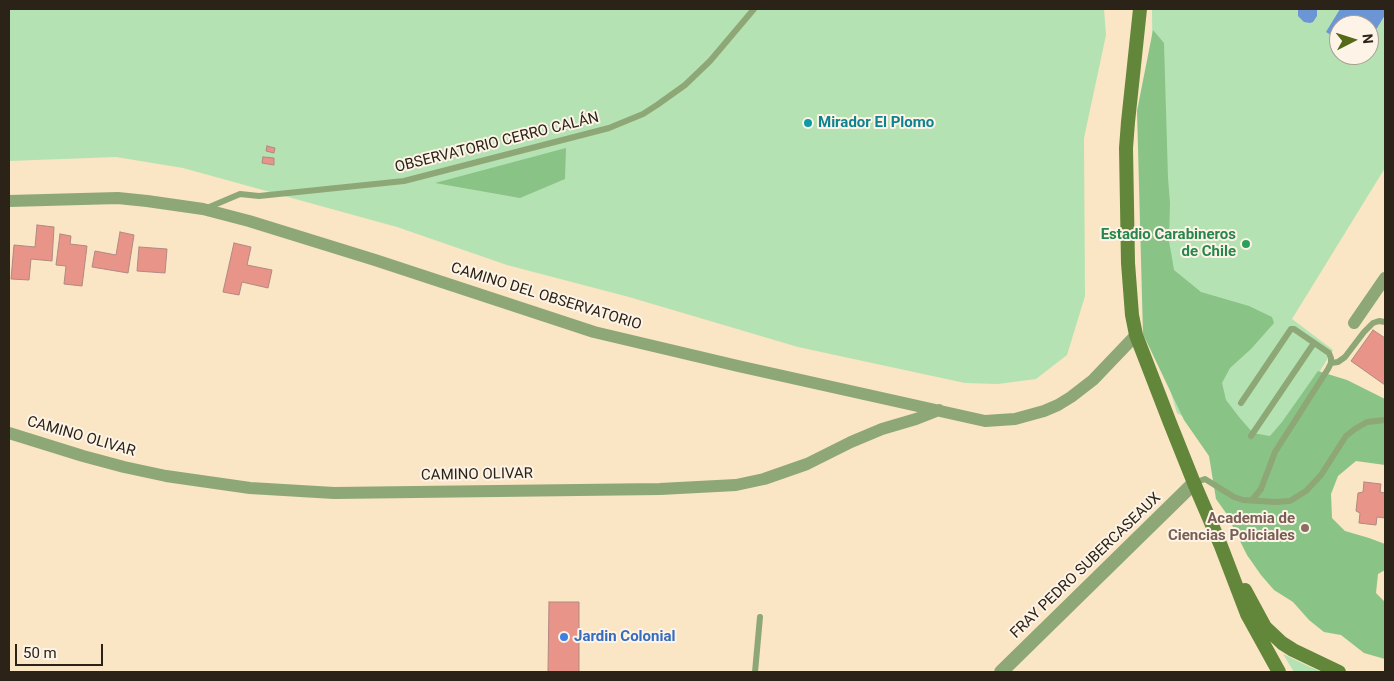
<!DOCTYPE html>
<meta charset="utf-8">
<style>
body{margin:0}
#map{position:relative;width:1394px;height:681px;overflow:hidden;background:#fae5c5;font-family:Roboto,sans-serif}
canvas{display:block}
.frame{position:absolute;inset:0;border:10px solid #2b2317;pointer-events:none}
.north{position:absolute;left:1329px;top:15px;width:50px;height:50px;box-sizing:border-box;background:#fdf4e7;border:1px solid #a9a094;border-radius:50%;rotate:85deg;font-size:14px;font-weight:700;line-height:20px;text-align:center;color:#2b2317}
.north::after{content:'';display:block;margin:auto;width:18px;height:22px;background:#546a19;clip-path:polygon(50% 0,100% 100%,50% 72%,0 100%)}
.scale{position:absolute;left:15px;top:644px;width:88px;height:22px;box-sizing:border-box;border:2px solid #2b2317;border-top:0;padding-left:6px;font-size:15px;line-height:18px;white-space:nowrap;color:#2b2317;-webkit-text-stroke:4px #fdf4e7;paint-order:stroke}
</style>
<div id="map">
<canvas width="1394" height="681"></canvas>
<div class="frame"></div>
<div class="north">N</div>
<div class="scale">50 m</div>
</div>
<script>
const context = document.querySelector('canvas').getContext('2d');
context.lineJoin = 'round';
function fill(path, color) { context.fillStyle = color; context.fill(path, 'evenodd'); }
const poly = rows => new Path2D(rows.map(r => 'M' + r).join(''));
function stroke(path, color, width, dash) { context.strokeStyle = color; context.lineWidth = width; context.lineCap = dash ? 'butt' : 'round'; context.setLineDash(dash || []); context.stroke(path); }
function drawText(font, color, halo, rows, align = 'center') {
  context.font = font + ' Roboto,sans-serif'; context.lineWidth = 4; context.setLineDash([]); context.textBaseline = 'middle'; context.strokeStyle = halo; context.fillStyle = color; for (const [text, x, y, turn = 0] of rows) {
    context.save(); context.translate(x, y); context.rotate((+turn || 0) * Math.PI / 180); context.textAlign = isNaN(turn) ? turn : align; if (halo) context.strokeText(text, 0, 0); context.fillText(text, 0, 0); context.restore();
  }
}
const green = poly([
 [9,9,1104,9,1106,35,1084,138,1085,296,1067,355,1036,379,998,384,965,383,798,347,629,297,507,265,397,227,183,168,116,157,9,161],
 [1152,9,1385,9,1385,168,1292,319,1333,350,1263,463,1177,413,1155,341],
 [1339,25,1369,25,1369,55,1339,55],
 [1283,654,1308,666,1322,672,1294,672]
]);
const forest = poly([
 [1153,30,1164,43,1168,178,1170,203,1169,241,1174,270,1201,292,1249,306,1272,317,1274,323,1251,349,1230,368,1222,383,1226,400,1239,417,1253,433,1270,436,1282,422,1318,371,1347,380,1385,399,1385,465,1356,461,1338,476,1331,494,1332,518,1345,531,1369,538,1385,544,1385,570,1378,574,1376,593,1385,602,1385,659,1364,653,1341,635,1324,632,1309,620,1293,602,1274,590,1261,575,1247,555,1226,513,1216,499,1209,456,1184,420,1143,334,1137,111],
 [566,148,565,179,520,198,435,183]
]);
const water = poly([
 [1298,9,1317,9,1317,16,1313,22,1310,23,1304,22,1298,16],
 [1340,9,1385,9,1385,15,1369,41,1369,25,1339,25,1339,40,1326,32]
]);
const building = poly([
 [267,146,275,148,274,153,266,151,267,146],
 [263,157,274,158,274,165,262,163,263,157],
 [37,225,54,227,52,261,31,259,29,280,11,279,14,245,35,247,37,225],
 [120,232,134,235,128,273,92,267,95,251,116,255,120,232],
 [60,234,71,236,70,244,87,246,82,286,64,284,66,266,56,265,60,234],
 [234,243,251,247,247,265,272,270,268,288,242,282,239,295,223,292,234,243],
 [139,247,167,249,165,273,137,271,139,247],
 [1373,330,1385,338,1385,385,1351,361,1373,330],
 [1364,482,1381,484,1380,492,1385,493,1385,518,1377,517,1376,525,1359,523,1360,513,1356,511,1358,493,1363,492,1364,482],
 [549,602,579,602,579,672,548,672,549,602]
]);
const service = poly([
 [207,208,240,194,259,196,404,181,609,128,643,114,657,105,685,85,710,61,754,9],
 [1331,363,1338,362,1345,357,1364,332,1373,323,1379,321,1385,322],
 [1241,403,1291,329,1294,329,1329,353,1331,358,1331,363,1328,369,1275,452,1261,489,1252,500],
 [1251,436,1314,343],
 [1194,483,1205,479,1234,497,1243,500,1276,502,1290,501,1306,491,1321,475,1346,436,1355,429,1367,422,1385,420],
 [755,672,760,617]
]);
const minor = poly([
 [9,201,118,198,147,201,203,209,249,221,375,260,594,332,738,366,985,421,1015,419,1044,411,1058,405,1071,397,1093,380,1136,335],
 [1354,323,1385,278],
 [9,433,83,456,124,467,166,476,250,488,334,493,660,489,736,485,764,479,807,464,851,442,882,429,916,419,939,410]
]);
const tertiary = poly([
 [1001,672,1194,483]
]);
const secondary = poly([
 [1140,9,1128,122,1126,148,1128,263,1132,315,1136,335,1170,423,1194,483,1221,546,1247,614,1279,672],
 [1245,590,1265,627,1282,643,1293,650,1339,672]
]);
const markers = [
 [808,123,5,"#0f9aa8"],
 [1246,244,5,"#2e9e5b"],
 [1305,528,5,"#8d6e63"],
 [564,637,5,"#3f7fe0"]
];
const cultureNames = [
 ["Mirador El Plomo",818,123]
];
const streetNames = [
 ["OBSERVATORIO CERRO CALÁN",497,143,-14],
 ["CAMINO DEL OBSERVATORIO",546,297,17],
 ["CAMINO OLIVAR",81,437,16],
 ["CAMINO OLIVAR",477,475,-1],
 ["FRAY PEDRO SUBERCASEAUX",1086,566,-44]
];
const leisureNames = [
 ["Estadio Carabineros",1236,235],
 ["de Chile",1236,252]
];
const educationNames = [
 ["Academia de",1295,519],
 ["Ciencias Policiales",1295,536]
];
const shopNames = [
 ["Jardin Colonial",574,637]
];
fill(green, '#b5e2b2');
fill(forest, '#89c386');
fill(water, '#6b95d4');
fill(building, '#e99488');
stroke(building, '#af8983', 1);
stroke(service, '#8ea776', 6);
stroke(minor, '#8ea776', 12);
stroke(tertiary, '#8ea776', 14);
stroke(secondary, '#62863a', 14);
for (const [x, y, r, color] of markers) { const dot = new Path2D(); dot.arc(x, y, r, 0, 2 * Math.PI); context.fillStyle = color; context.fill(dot); stroke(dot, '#fdf4e7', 2); }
drawText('bold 15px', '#0d838f', '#fdf4e7', cultureNames, 'left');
drawText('15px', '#2b2317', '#fdf4e7', streetNames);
drawText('bold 15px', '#27864d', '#fdf4e7', leisureNames, 'right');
drawText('bold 15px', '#785e54', '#fdf4e7', educationNames, 'right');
drawText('bold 15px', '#366cbe', '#fdf4e7', shopNames, 'left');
</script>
